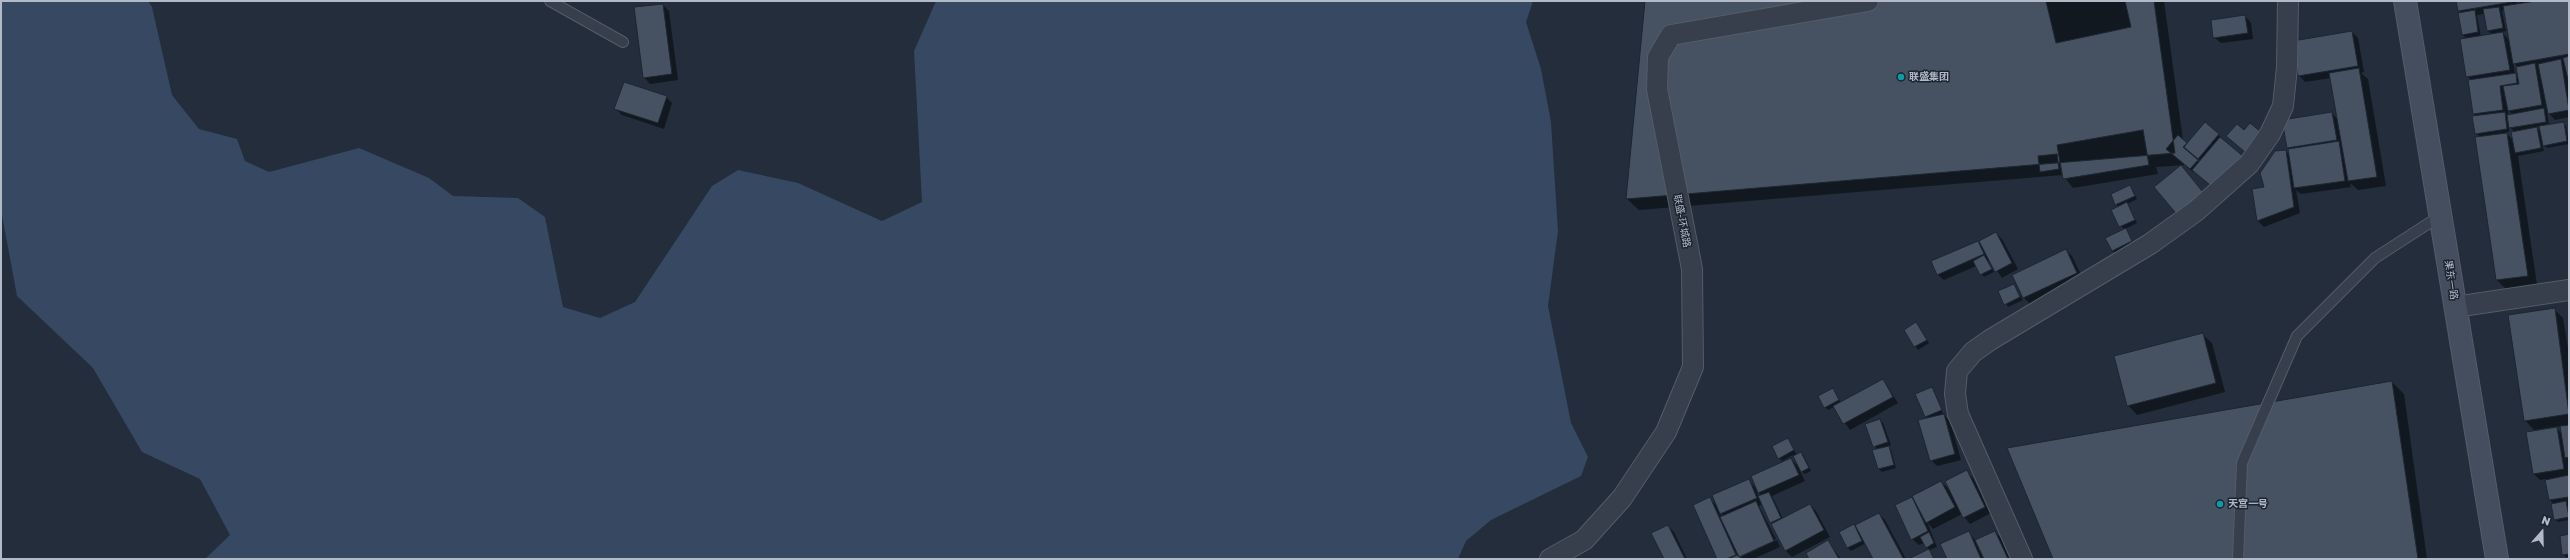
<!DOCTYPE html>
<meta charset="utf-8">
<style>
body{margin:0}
#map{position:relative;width:2570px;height:560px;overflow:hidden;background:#232d3b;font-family:"Golos Text",sans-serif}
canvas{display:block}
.frame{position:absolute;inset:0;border:2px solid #b2b9c7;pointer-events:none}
.north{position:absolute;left:2522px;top:512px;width:40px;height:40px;-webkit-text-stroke:3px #1c2430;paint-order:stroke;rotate:20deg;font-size:11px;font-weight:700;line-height:16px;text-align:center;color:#b2b9c7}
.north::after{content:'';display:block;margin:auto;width:14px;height:18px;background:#b2b9c7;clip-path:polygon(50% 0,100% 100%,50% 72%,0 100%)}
</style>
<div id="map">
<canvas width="2570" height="560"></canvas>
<div class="frame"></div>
<div class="north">N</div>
</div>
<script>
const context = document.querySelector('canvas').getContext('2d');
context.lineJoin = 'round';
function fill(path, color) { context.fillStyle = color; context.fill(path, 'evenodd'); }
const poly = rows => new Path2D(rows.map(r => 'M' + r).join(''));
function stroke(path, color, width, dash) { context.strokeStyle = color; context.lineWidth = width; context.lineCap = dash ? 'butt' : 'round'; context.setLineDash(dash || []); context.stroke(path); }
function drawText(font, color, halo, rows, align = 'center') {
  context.font = font + ' "Golos Text","Noto Sans SC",sans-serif'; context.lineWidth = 3; context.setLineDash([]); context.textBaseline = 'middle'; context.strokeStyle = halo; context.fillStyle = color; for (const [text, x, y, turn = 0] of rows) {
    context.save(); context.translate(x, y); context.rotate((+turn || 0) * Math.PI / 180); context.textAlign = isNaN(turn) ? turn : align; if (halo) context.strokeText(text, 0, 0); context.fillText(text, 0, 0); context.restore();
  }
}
const water = poly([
 [1,1,148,1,152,7,172,95,199,129,237,139,245,161,269,172,359,148,429,178,453,196,518,198,545,217,563,307,600,318,635,302,712,186,738,170,798,183,882,221,922,202,914,51,936,1,1533,1,1526,22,1541,69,1551,122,1558,231,1548,306,1571,423,1588,457,1581,476,1491,520,1466,541,1458,559,205,559,230,535,200,479,142,452,93,368,17,296,1,210]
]);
const shadow = poly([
 [1646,1,2164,1,2183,140,2187,144,2205,124,2225,141,2193,172,2185,165,2156,167,2158,174,2073,188,2063,175,1639,210,1627,199],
 [2187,149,2193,155,2192,157,2185,151],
 [2195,156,2201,161,2199,163,2194,157],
 [2457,1,2517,1,2517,5,2521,4,2518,1,2569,1,2569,117,2555,120,2547,111,2549,125,2563,123,2566,126,2569,144,2547,148,2542,144,2544,151,2518,156,2537,285,2506,289,2497,280,2476,138,2480,137,2476,133,2477,117,2474,114,2472,81,2467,76,2467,39,2463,35,2461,13],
 [2505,10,2510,41,2502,32,2506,31,2502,11],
 [2485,14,2488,31,2492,35,2481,37,2477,15],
 [2513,62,2517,66,2519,78,2515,74],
 [2508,110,2513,115,2509,116],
 [2509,126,2515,132,2514,141,2505,132,2509,132],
 [2540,126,2542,133,2536,127],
 [663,5,669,11,678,80,650,84,644,77],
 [2245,16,2251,23,2253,39,2221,43,2214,37],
 [2352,32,2358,38,2364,72,2361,73,2368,79,2386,186,2358,190,2350,183,2351,187,2301,194,2296,190,2300,213,2264,227,2258,221,2253,189,2266,187,2285,151,2290,155,2288,147,2332,113,2338,120,2331,78,2305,82,2299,75],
 [666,97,672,103,664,129,622,115,616,109],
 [2130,186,2137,199,2127,204,2137,223,2125,229,2134,244,2116,254,2113,251,2124,230,2112,210,2119,207,2116,204],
 [1996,233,2002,239,2018,269,2002,278,1990,260,1988,261,1994,272,1984,277,1976,266,1944,280,1937,274,1978,242,1983,247],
 [2065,250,2072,256,2083,279,2030,304,2024,298,2013,275],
 [2013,285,2023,300,2008,307,1999,291],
 [2554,309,2563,318,2569,355,2569,520,2558,522,2555,519,2554,504,2550,500,2546,479,2540,480,2534,474,2557,429,2562,434,2561,426,2534,430,2525,420],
 [1916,324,1929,343,1918,350,1905,330],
 [2202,334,2212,343,2225,392,2137,415,2128,405],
 [1883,380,1898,403,1850,430,1834,407,1828,410,1825,407,1833,389,1841,403],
 [2392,382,2404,394,2427,559,2054,559],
 [1932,388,1943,414,1950,421,1961,460,1937,466,1931,460,1928,419,1926,417],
 [1880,420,1883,423,1891,445,1888,446,1891,450,1896,468,1882,472,1879,469,1877,450,1867,424],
 [1787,439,1797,455,1801,453,1804,456,1811,471,1805,474,1799,469,1805,481,1772,496,1783,519,1810,505,1816,511,1830,537,1792,557,1786,551,1763,504,1759,506,1776,539,1741,555,1741,557,1777,540,1780,547,1753,559,1718,559,1710,499,1718,507,1748,480,1758,490,1791,459,1800,468,1793,455,1782,461,1779,458],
 [1756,490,1762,496,1759,497],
 [1720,512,1725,517,1722,518],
 [1966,472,1973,478,1991,513,1970,524,1962,514,1933,529,1927,522,1937,547,1929,550,1934,559,1910,559,1929,550,1924,543,1919,545,1912,539,1896,506,1941,482,1951,491],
 [1879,514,1885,520,1906,559,1874,559,1866,543,1851,551,1848,548,1840,532,1853,525,1858,531],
 [1668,526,1674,532,1687,559,1665,559],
 [1968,532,1976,541,1995,532,2001,538,2010,559,1948,559],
 [2569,535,2569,557,2566,557,2563,554],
 [1828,542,1841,559,1810,559]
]);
const building = poly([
 [1645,1,2154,1,2175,153,1626,199,1645,1],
 [2046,1,2125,1,2131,27,2056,43,2046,1],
 [2456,1,2512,1,2512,2,2458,11,2456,1],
 [2536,1,2569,1,2569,54,2513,64,2503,6,2536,1],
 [663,4,672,74,643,78,634,7,663,4],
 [2499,7,2503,28,2487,31,2483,9,2499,7],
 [2475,10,2478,32,2462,35,2458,13,2475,10],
 [2245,15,2248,33,2213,38,2211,20,2245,15],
 [2352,31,2358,66,2298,76,2293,41,2352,31],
 [2503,32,2510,70,2466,77,2460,39,2503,32],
 [2569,56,2569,84,2563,58,2569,56],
 [2561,59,2569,110,2548,114,2538,64,2561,59],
 [2535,63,2542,105,2508,111,2503,86,2519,84,2516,67,2535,63],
 [2359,68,2377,177,2348,181,2329,73,2359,68],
 [2516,73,2517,83,2500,86,2503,110,2473,114,2468,80,2516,73],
 [624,82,667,96,658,123,614,109,624,82],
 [2544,108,2546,122,2509,128,2507,115,2544,108],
 [2332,112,2337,140,2287,148,2282,120,2332,112],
 [2505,112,2507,129,2475,134,2472,116,2505,112],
 [2205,122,2219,134,2198,159,2184,147,2205,122],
 [2564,122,2567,141,2543,146,2539,126,2564,122],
 [2250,123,2261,132,2245,152,2226,136,2237,124,2244,130,2250,123],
 [2537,127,2541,148,2515,153,2511,132,2537,127],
 [2143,130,2149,165,2063,179,2057,145,2143,130],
 [2507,133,2528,276,2496,280,2475,137,2507,133],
 [2178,135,2187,143,2183,147,2198,160,2190,169,2166,149,2178,135],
 [2220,137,2244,157,2216,190,2192,170,2220,137],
 [2339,141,2345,181,2294,188,2288,149,2339,141],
 [2286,150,2294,207,2257,221,2252,189,2264,187,2260,173,2275,151,2286,150],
 [2057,154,2059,169,2040,172,2038,156,2057,154],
 [2181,165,2206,196,2179,217,2154,187,2181,165],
 [2130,185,2135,196,2115,205,2111,194,2130,185],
 [2127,202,2135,220,2119,227,2111,210,2127,202],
 [2126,228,2132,241,2112,251,2105,238,2126,228],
 [1996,232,2012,263,1995,272,1979,241,1996,232],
 [1978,241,1984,254,1937,275,1931,261,1978,241],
 [2066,249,2077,273,2023,298,2012,275,2066,249],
 [1984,255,1992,269,1980,275,1973,261,1984,255],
 [2014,284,2020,297,2004,305,1998,291,2014,284],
 [2555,308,2569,414,2524,421,2508,315,2555,308],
 [1916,322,1927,340,1914,347,1904,330,1916,322],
 [2203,333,2216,383,2127,406,2114,356,2203,333],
 [1883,379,1893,397,1843,424,1833,406,1883,379],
 [2392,381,2418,559,2053,559,2007,448,2392,381],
 [1932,387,1942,410,1925,417,1915,394,1932,387],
 [1833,388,1839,400,1824,408,1818,396,1833,388],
 [1944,414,1955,454,1930,461,1918,420,1944,414],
 [1880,419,1888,442,1873,447,1865,424,1880,419],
 [2569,425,2569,457,2565,458,2560,426,2569,425],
 [2557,427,2564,469,2533,474,2526,432,2557,427],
 [1788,438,1794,450,1778,459,1772,446,1788,438],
 [1889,446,1894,465,1878,469,1872,450,1889,446],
 [1801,452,1809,468,1801,472,1793,456,1801,452],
 [1791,458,1799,475,1758,493,1751,476,1791,458],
 [1967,470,1985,507,1963,518,1945,481,1967,470],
 [2569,475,2569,497,2549,500,2545,480,2569,475],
 [1749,479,1757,498,1720,514,1712,495,1749,479],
 [1941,481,1955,507,1926,523,1912,496,1941,481],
 [1769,492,1781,518,1770,523,1758,496,1769,492],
 [1710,497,1736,555,1726,559,1717,559,1693,505,1710,497],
 [1912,497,1928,531,1911,540,1895,505,1912,497],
 [1756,501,1774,541,1739,557,1720,517,1756,501],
 [2566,501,2569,517,2554,520,2551,504,2566,501],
 [1810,504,1824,530,1785,551,1771,524,1810,504],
 [1879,513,1903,558,1902,559,1873,559,1855,525,1879,513],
 [1854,524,1862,541,1847,548,1839,532,1854,524],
 [1668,525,1685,559,1664,559,1651,533,1668,525],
 [1969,531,1981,559,1947,559,1940,544,1969,531],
 [1995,531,2008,559,1984,559,1975,540,1995,531],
 [1929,532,1934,543,1926,548,1920,537,1929,532],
 [2569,534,2569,554,2562,555,2560,536,2569,534],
 [1828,540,1839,559,1809,559,1806,553,1828,540],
 [1929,549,1934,559,1908,559,1929,549],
 [1737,555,1743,559,1729,559,1737,555]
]);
const service = poly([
 [550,1,623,42],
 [2238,559,2242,463,2297,336,2375,258,2440,216]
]);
const minor = poly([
 [2455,307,2569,290],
 [1550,559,1584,540,1622,498,1666,432,1693,367,1692,269,1657,89,1658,57,1671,35,1868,1],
 [2022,559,1958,414,1955,394,1957,371,1973,352,1990,340,2150,244,2196,211,2249,164,2270,134,2283,106,2287,67,2288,1]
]);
const secondary = poly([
 [2405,1,2497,559]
]);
const markers = [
 [1901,77,4,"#0f9aa8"],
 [2220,504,4,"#0f9aa8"]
];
const poiNames = [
 ["联盛集团",1909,77],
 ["天宫一号",2228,504]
];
const streetNames = [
 ["联盛-环城路",1682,221,79],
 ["果东一路",2451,280,81]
];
fill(water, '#364862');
fill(shadow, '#0007');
fill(building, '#465262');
stroke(building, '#1d2632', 1);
stroke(service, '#545c69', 12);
stroke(minor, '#545c69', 22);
stroke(secondary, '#545c69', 24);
stroke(service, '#363f4b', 10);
stroke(minor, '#363f4b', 20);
stroke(secondary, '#444e5e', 22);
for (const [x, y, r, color] of markers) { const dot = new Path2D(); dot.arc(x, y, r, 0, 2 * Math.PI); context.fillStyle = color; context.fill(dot); stroke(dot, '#1c2430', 1.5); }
drawText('bold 10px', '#b2b9c7', '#1c2430', poiNames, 'left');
drawText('10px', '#b2b9c7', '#1c2430', streetNames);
</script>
